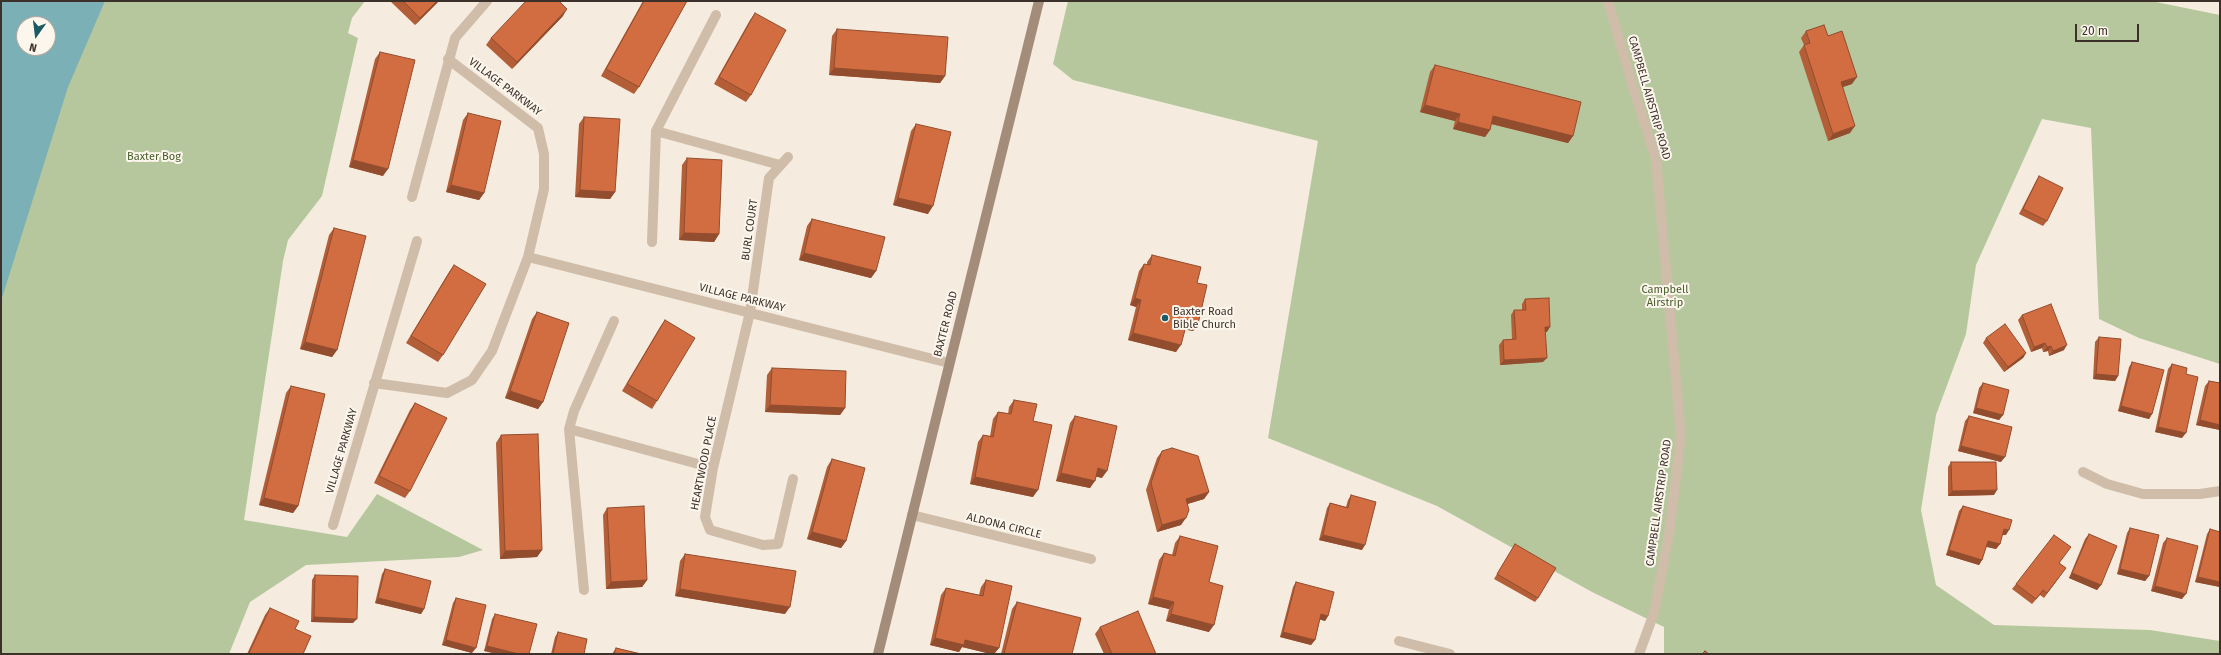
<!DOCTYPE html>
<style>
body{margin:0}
#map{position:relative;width:2221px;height:655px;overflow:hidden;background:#f5ecdf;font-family:"Fira Sans",sans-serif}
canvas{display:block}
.frame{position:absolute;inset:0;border:2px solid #3c312a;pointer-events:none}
.north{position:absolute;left:16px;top:16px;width:40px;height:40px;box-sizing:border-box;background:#fcf6ed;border:1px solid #afa79f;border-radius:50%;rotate:194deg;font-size:11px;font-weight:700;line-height:16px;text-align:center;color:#3c312a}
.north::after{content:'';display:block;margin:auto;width:14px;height:18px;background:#1a5a63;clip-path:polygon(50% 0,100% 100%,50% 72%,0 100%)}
.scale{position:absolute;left:2075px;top:24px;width:64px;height:18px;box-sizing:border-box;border:2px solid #3c312a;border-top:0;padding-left:5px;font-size:12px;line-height:14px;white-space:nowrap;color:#3c312a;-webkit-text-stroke:3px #fcf6ed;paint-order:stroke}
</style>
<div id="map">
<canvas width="2221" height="655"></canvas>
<div class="frame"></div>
<div class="north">N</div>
<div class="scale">20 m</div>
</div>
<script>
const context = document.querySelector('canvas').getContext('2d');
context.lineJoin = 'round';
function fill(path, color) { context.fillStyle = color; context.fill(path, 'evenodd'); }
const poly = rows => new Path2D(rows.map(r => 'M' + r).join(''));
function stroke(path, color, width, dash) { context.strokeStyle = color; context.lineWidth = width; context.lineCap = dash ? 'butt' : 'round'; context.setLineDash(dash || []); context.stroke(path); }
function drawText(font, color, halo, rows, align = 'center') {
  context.font = font + ' "Fira Sans",sans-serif'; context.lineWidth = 4; context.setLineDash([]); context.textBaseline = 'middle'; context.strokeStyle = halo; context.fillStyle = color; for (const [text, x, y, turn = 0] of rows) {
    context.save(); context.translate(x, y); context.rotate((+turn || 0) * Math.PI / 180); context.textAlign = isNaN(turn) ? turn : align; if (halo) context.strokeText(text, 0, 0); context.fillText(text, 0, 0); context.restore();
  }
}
const green = poly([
 [1,1,365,1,352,18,348,33,358,38,322,196,288,240,283,261,244,520,347,537,377,494,483,550,459,557,306,565,250,602,229,654,1,654],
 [24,24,48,24,48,48,24,48],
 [1068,1,2151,1,2220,15,2220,364,2139,338,2099,319,2091,128,2042,119,1976,265,1966,334,1936,415,1921,510,1936,585,1994,625,2150,630,2220,641,2220,654,1664,654,1664,627,1592,592,1437,506,1268,438,1318,141,1073,80,1053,64]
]);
const water = poly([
 [1,1,105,1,68,87,1,301],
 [24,24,48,24,48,48,24,48]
]);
const street = poly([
 [1608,1,1635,94,1656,159,1681,436,1669,534,1654,613,1639,654],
 [656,131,780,165],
 [788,157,769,178,750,312,713,468,705,517,710,530,763,545,778,544,793,479],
 [412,197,455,38,487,1],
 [652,242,656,131,716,15],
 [528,257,949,363],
 [374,383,447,393,472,380,492,351,528,257,544,189,544,154,538,128,448,59],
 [569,429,713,468],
 [2083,472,2107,484,2143,494,2200,494,2220,491],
 [912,515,1091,559],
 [333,525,417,241],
 [584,590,569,429,574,411,614,321],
 [1399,641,1450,654]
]);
const secondary = poly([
 [878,654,1039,1]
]);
const wall = poly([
 [390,1,439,1,415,25],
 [643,1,687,1,639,87,634,94,601,76],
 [755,13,751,95,746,102,714,84,750,20],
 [563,16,512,69,486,45,491,38],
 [837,29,945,76,940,83,829,75,832,36],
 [1806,31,1828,36,1852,84,1843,87,1850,133,1828,141,1799,52,1804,45,1801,38],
 [380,52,383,176,349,167,375,59],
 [1435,65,1573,136,1568,143,1491,124,1490,130,1485,137,1453,129,1455,121,1420,112,1430,72],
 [468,113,484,193,479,200,446,192,463,120],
 [584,117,615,192,610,199,575,197,579,124],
 [916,124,928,214,893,205,911,131],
 [687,158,719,234,714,242,679,240,682,165],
 [2039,176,2047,221,2043,226,2019,214,2036,181],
 [812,219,876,271,871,278,799,260,807,226],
 [334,228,337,350,332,357,300,349,329,235],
 [1152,255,1197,283,1198,324,1193,331,1185,329,1176,352,1128,340,1136,307,1130,305,1139,271,1144,264,1147,265,1147,262],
 [454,265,443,355,438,362,406,343,449,272],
 [1525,299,1547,332,1545,332,1543,362,1500,365,1499,345,1503,340,1512,339,1511,315,1514,310,1522,310,1522,304],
 [537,312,543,402,538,409,505,398,532,319],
 [2022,315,2064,350,2049,356,2048,351,2043,352,2042,348,2031,352,2018,320],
 [665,320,657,401,652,409,622,391,660,327],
 [2099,337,2118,376,2115,381,2093,379,2095,342],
 [1986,338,2026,353,2023,358,2004,372,1983,343],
 [2132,362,2152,414,2149,419,2118,411,2129,367],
 [2172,364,2186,374,2182,438,2155,432,2168,369],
 [772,368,845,408,840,415,765,412,767,375],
 [2209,381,2220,383,2220,430,2196,425,2205,386],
 [1983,383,2003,415,1999,420,1973,413,1979,388],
 [291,386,298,506,293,513,259,505,286,393],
 [1014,400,1033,421,1033,497,970,484,978,442,983,435,990,436,993,419,998,412,1008,414,1009,407],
 [415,403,410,491,405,498,374,483,410,410],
 [1075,416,1102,478,1096,476,1090,488,1056,481,1070,423],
 [1969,416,2001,462,1958,451,1965,421],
 [501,435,542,550,537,557,500,559,496,443],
 [1162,451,1209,492,1204,499,1187,504,1181,525,1157,532,1146,490,1157,458],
 [832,459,846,541,841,548,807,539,827,467],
 [1951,462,1994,495,1948,496,1948,467],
 [1351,495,1362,550,1319,540,1327,508,1330,503,1346,507,1348,500],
 [1963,506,2006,535,2002,535,2000,544,1996,549,1986,547,1982,560,1979,565,1946,555,1959,511],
 [607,508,647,580,642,587,606,589,603,515],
 [2130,528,2149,576,2145,581,2117,574,2127,533],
 [2210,529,2220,587,2195,582,2207,534],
 [2089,534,2101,585,2097,590,2069,578,2085,539],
 [1180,536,1209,582,1209,632,1166,621,1169,609,1148,604,1159,560,1164,553,1172,555,1175,543],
 [2167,538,2182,599,2151,591,2163,543],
 [1515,544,1538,598,1535,602,1494,579],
 [685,554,785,614,675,596,680,561],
 [2059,563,2066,568,2044,598,2040,595,2032,604,2012,589,2016,584],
 [385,569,424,609,421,614,375,603,382,574],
 [315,575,353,623,311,622,312,580],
 [986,580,999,648,994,654,991,654,962,647,959,652,930,645,941,595,946,588,979,595,981,587],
 [1296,582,1328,616,1325,621,1320,619,1315,640,1311,645,1280,637,1293,587],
 [456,598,472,653,442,645,453,603],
 [1017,602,1072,654,1001,654,1012,609],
 [270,608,295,629,303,654,247,654,265,615],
 [495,614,529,654,484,651,492,619],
 [1100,627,1156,654,1104,654,1095,634],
 [558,632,584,654,551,654,555,637],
 [616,648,641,654,612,654]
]);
const shadedWall = poly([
 [437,1,439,1,415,25,420,18],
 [567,9,563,16,512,69,517,62],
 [834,68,945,76,940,83,829,75],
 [1857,77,1852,84,1836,89,1841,82],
 [1425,105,1460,114,1455,121,1420,112],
 [1493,116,1573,136,1568,143,1488,123],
 [1458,122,1490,130,1485,137,1453,129],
 [1855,126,1850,133,1828,141,1833,134],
 [353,160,388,169,383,176,349,167],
 [451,185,484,193,479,200,446,192],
 [580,190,615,192,610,199,575,197],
 [898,198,933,206,928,214,893,205],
 [684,233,719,234,714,242,679,240],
 [804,253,876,271,871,278,799,260],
 [1135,298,1141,300,1136,307,1130,305],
 [1187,322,1198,324,1193,331,1182,329],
 [1545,327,1550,327,1547,332,1542,332],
 [1133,333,1181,345,1176,352,1128,340],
 [305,342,337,350,332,357,300,349],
 [2045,343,2042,348,2031,352,2034,347],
 [2067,345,2064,350,2049,356,2053,351],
 [2051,346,2048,351,2043,352,2047,347],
 [2026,353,2023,358,2004,372,2008,367],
 [1547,358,1543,362,1500,365,1504,360],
 [2096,374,2118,376,2115,381,2093,379],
 [510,391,543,402,538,409,505,398],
 [770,405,845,408,840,415,765,412],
 [2121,406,2152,414,2149,419,2118,411],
 [1976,408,2003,415,1999,420,1973,413],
 [2200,420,2220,425,2220,430,2196,425],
 [2158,427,2186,433,2182,438,2155,432],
 [1961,446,2005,457,2001,462,1958,451],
 [1098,468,1107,471,1102,478,1093,476],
 [1061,473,1095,481,1090,488,1056,481],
 [975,477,1038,490,1033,497,970,484],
 [1997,490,1994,495,1948,496,1952,491],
 [1209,492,1204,499,1181,506,1186,499],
 [264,498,298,506,293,513,259,505],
 [1186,518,1181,525,1157,532,1162,525],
 [2004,529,2009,530,2006,535,2001,534],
 [812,532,846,541,841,548,807,539],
 [1323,535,1365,545,1362,550,1319,540],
 [1988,541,2000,544,1996,549,1985,546],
 [542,550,537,557,500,559,505,551],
 [1949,550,1982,560,1979,565,1946,555],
 [2120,569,2149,576,2145,581,2117,574],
 [2072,573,2101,585,2097,590,2069,578],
 [2198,577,2220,582,2220,587,2195,582],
 [647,580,642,587,606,589,611,582],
 [2155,586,2186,594,2182,599,2151,591],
 [680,589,790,607,785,614,675,596],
 [1153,597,1174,602,1169,609,1148,604],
 [378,598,424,609,421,614,375,603],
 [1171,614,1214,625,1209,632,1166,621],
 [1321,614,1328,616,1325,621,1318,619],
 [314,617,357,619,353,623,311,622],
 [1283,632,1315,640,1311,645,1280,637],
 [935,638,965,640,999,648,994,654,991,654,962,647,959,652,930,645],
 [446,640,476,648,472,653,442,645],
 [487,646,519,654,496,654,484,651]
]);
const building = poly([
 [403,1,437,1,420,18,403,1],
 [526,1,559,1,567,9,517,62,491,38,526,1],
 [644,1,687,1,639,87,606,69,644,1],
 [755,13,786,30,751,95,719,77,755,13],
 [1824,25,1828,36,1842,31,1857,77,1841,82,1855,126,1833,134,1804,45,1810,43,1806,31,1824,25],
 [837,29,948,37,945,76,834,68,837,29],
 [380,52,415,60,388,169,353,160,380,52],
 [1435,65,1581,102,1573,136,1493,116,1490,130,1458,122,1460,114,1425,105,1435,65],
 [468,113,501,121,484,193,451,185,468,113],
 [584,117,620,119,615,192,580,190,584,117],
 [916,124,951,132,933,206,898,198,916,124],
 [687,158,722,160,719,234,684,233,687,158],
 [2039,176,2063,188,2047,221,2023,209,2039,176],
 [812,219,885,237,876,271,804,253,812,219],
 [334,228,366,236,337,350,305,342,334,228],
 [1152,255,1201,267,1197,283,1207,285,1198,324,1187,322,1181,345,1133,333,1141,300,1135,298,1144,264,1150,265,1152,255],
 [454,265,486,284,443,355,411,336,454,265],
 [1549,298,1550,327,1545,327,1547,358,1504,360,1503,340,1516,339,1514,310,1526,310,1525,299,1549,298],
 [2051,304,2067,345,2053,351,2051,346,2047,347,2045,343,2034,347,2022,315,2051,304],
 [537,312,569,323,543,402,510,391,537,312],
 [665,320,695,338,657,401,627,384,665,320],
 [2005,324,2026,353,2008,367,1986,338,2005,324],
 [2099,337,2121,339,2118,376,2096,374,2099,337],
 [2132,362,2164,370,2152,414,2121,406,2132,362],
 [2172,364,2187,368,2186,374,2198,377,2186,433,2158,427,2172,364],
 [772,368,846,371,845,408,770,405,772,368],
 [2209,381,2220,383,2220,425,2200,420,2209,381],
 [1983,383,2009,390,2003,415,1976,408,1983,383],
 [291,386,325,394,298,506,264,498,291,386],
 [1014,400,1037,404,1033,421,1052,425,1038,490,975,477,983,435,993,437,998,412,1011,414,1014,400],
 [415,403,447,418,410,491,379,476,415,403],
 [1075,416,1117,426,1107,471,1098,468,1095,481,1061,473,1075,416],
 [1969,416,2012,427,2005,457,1961,446,1969,416],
 [538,434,542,550,505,551,501,435,538,434],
 [1172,448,1198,456,1209,492,1186,499,1189,510,1186,518,1162,525,1151,483,1162,451,1172,448],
 [832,459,865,468,846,541,812,532,832,459],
 [1951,462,1996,462,1997,490,1952,491,1951,462],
 [1351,495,1376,502,1365,545,1323,535,1330,503,1348,508,1351,495],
 [644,506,647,580,611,582,607,508,644,506],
 [1963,506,2012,520,2009,530,2004,529,2000,544,1988,541,1982,560,1949,550,1963,506],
 [2130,528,2159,535,2149,576,2120,569,2130,528],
 [2210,529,2220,532,2220,582,2198,577,2210,529],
 [2089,534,2117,546,2101,585,2072,573,2089,534],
 [2054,535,2071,547,2059,563,2066,568,2047,593,2043,590,2036,599,2016,584,2054,535],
 [1180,536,1218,546,1209,582,1223,586,1214,625,1171,614,1174,602,1153,597,1164,553,1175,556,1180,536],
 [2167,538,2198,546,2186,594,2155,586,2167,538],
 [1515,544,1556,568,1538,598,1497,574,1515,544],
 [685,554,796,571,790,607,680,589,685,554],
 [385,569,431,581,424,609,378,598,385,569],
 [315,575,358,576,357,619,314,617,315,575],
 [986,580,1012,586,999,648,965,640,964,645,935,638,946,588,983,596,986,580],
 [1296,582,1334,592,1328,616,1321,614,1315,640,1283,632,1296,582],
 [456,598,486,605,476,648,446,640,456,598],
 [1017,602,1081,618,1072,654,1004,654,1017,602],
 [270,608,299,621,295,629,311,636,303,654,251,654,249,653,270,608],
 [1138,611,1156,654,1112,654,1100,627,1138,611],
 [495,614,537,624,529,654,519,654,487,646,495,614],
 [558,632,587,639,584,654,553,654,558,632],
 [616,648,641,654,614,654,616,648],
 [1705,651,1709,654,1702,654,1705,651]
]);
const markers = [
 [1165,318,4,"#1a5a63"]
];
const streetNames = [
 ["VILLAGE PARKWAY",505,87,37],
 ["CAMPBELL AIRSTRIP ROAD",1649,98,74],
 ["BURL COURT",750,230,-82],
 ["VILLAGE PARKWAY",742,298,14],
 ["BAXTER ROAD",946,324,-76],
 ["VILLAGE PARKWAY",342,451,-74],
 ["HEARTWOOD PLACE",704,463,-79],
 ["CAMPBELL AIRSTRIP ROAD",1659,503,-82],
 ["ALDONA CIRCLE",1004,526,14]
];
const parkNames = [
 ["Baxter Bog",154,157],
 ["Campbell",1665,290],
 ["Airstrip",1665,303]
];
const poiNames = [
 ["Baxter Road",1173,312],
 ["Bible Church",1173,325]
];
fill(green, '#b6c79d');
fill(water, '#7bb0b6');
stroke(street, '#cfbda9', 10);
stroke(secondary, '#a48c7a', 10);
fill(wall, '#b45e38');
fill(shadedWall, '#924c2e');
fill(building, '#d16d41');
stroke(building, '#924c2e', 1);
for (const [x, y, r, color] of markers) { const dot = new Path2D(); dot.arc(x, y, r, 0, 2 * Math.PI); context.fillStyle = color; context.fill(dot); stroke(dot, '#fcf6ed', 1.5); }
drawText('11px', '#3c312a', '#fcf6ed', streetNames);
drawText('11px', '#485d2b', '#fcf6ed', parkNames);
drawText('11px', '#3c312a', '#fcf6ed', poiNames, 'left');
</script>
